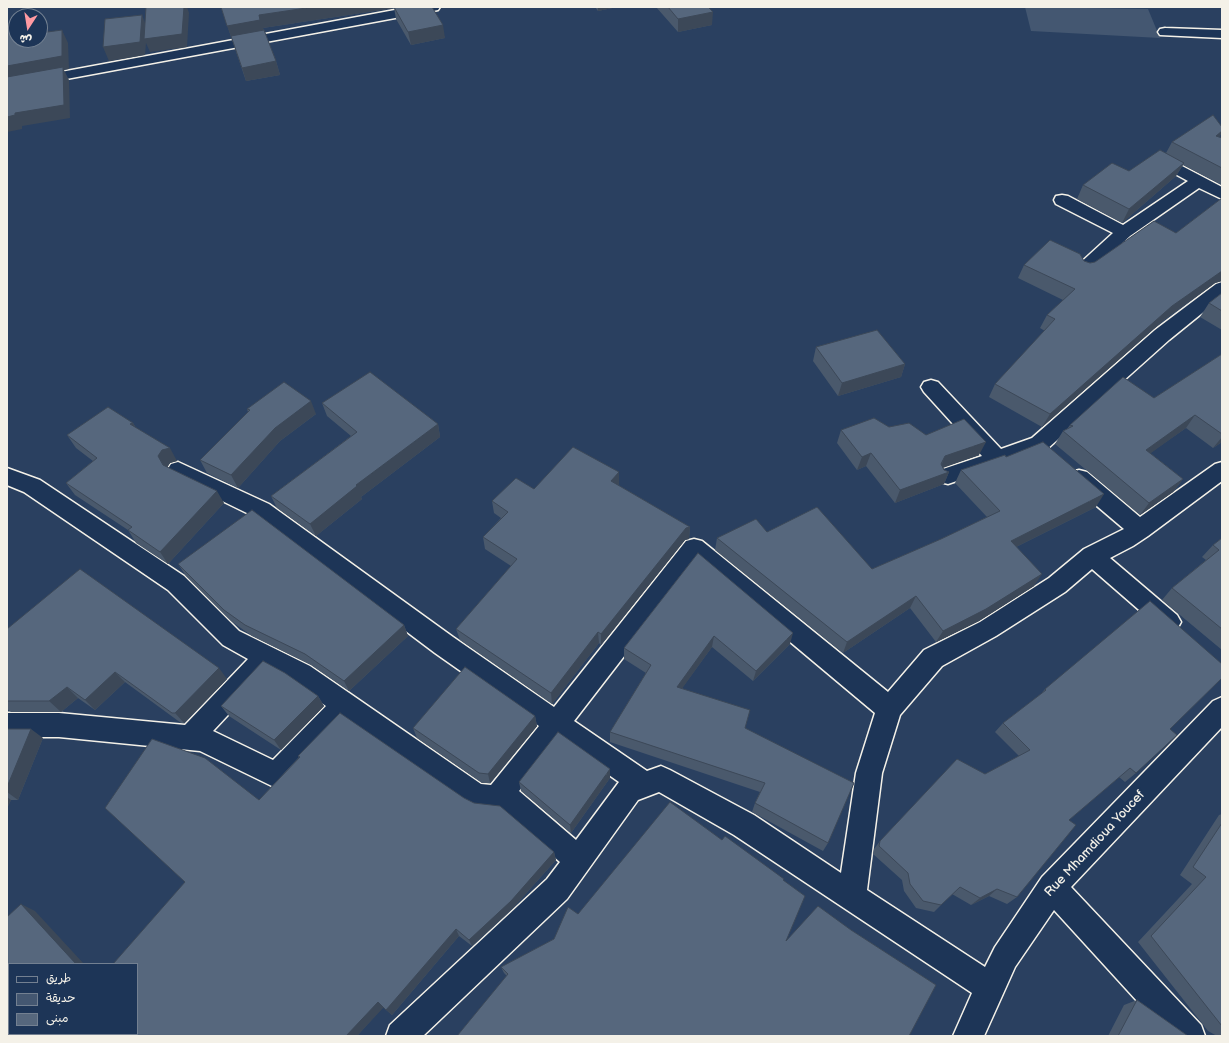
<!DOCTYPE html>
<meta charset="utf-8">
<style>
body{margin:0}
#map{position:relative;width:1229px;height:1043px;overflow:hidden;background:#2a4060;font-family:"Balsamiq Sans","Playpen Sans Arabic",sans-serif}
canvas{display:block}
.frame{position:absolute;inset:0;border:8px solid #f4f1e8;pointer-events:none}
.legend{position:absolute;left:8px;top:963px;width:130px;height:72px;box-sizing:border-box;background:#1d3557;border:1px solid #738091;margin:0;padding:5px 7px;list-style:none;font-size:12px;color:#f4f1e8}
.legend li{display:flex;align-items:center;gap:8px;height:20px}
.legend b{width:20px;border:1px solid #738091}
.north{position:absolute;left:8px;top:8px;width:40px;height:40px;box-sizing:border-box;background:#1d3557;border:1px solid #738091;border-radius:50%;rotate:192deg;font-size:11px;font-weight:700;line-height:16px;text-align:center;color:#f4f1e8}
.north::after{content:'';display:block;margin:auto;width:14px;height:18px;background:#ff9aa2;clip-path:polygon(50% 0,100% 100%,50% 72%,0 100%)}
</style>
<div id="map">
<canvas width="1229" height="1043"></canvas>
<div class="frame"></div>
<ul class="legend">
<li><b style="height:5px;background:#1d3557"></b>طريق</li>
<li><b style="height:11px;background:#445771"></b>حديقة</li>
<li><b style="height:11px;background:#56677d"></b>مبنى</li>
</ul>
<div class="north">ش</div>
</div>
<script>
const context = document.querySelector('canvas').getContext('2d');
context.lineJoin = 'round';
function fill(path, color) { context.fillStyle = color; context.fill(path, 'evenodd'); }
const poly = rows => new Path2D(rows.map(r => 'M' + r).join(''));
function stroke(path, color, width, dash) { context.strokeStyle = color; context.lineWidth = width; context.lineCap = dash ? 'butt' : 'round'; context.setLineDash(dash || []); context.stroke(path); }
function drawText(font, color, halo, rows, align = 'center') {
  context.font = font + ' "Balsamiq Sans",sans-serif'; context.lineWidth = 4; context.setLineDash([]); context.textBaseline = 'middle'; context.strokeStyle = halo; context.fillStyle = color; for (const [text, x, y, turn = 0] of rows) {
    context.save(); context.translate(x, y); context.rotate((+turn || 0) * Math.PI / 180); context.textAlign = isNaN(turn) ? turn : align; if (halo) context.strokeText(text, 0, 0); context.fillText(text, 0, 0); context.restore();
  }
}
const green = poly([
 [1025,7,1148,9,1160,38,1031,31]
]);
const minor = poly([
 [411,7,440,7,438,10,433,11,7,90,7,82,411,7],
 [1165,28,1222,30,1222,38,1160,35,1158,32,1160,29,1165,28],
 [1161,155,1222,187,1222,199,1199,188,1130,236,1090,273,1084,275,1078,273,1075,269,1078,265,1113,233,1056,204,1054,200,1056,196,1062,195,1068,196,1123,225,1188,181,1155,163,1153,160,1155,157,1161,155],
 [1222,282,1222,297,1169,340,1046,450,948,484,940,482,937,476,940,470,982,456,924,392,921,387,924,382,931,380,938,382,1001,449,1032,438,1155,330,1216,284,1222,282],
 [178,462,269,504,453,637,554,707,686,541,694,539,702,541,888,692,924,650,980,622,1049,578,1084,549,1124,529,1071,484,1068,478,1071,472,1079,470,1087,472,1140,517,1215,464,1222,462,1222,481,1148,536,1133,546,1110,558,1177,615,1181,622,1177,629,1169,632,1161,629,1092,569,1065,592,996,636,942,666,900,715,882,773,867,890,985,967,995,947,1042,877,1213,701,1222,697,1222,727,1071,887,1201,1025,1205,1036,1169,1036,1054,910,1015,967,984,1036,953,1036,972,993,734,835,659,792,638,800,567,899,423,1036,386,1036,390,1025,547,879,560,862,503,813,477,810,468,806,346,720,285,784,276,788,200,751,59,737,7,737,7,713,59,713,185,725,248,659,223,645,168,590,24,492,7,485,7,468,40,480,184,576,239,631,310,666,481,784,491,785,539,726,435,653,253,516,171,476,167,470,171,464,178,462],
 [696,563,875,713,856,773,841,873,754,815,670,770,661,766,647,771,574,721,696,563],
 [270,670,292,682,326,706,273,760,213,731,270,670],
 [559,740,619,782,576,840,519,791,559,740]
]);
const wall = poly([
 [221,7,432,7,445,38,411,45,396,19,394,8,263,28,276,61,280,75,246,81],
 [595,7,617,7,598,11],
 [656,7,708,7,712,25,678,32],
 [1222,127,1222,132,1219,137,1222,138,1222,185,1183,165,1176,176,1122,223,1077,199,1083,185,1129,171,1166,153,1172,142],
 [1222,198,1222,281,1215,283,1164,320,1042,427,989,397,995,384,1045,331,1040,328,1047,315,1063,300,1018,278,1024,265,1084,261,1090,263,1095,262,1176,233],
 [1222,293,1222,330,1200,317,1209,303],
 [816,347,905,364,901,377,838,396,813,361],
 [1222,354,1222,442,1213,448,1186,428,1150,453,1183,479,1173,492,1140,515,1055,444,1063,431,1067,429,1070,425,1154,398],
 [322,403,438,424,440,437,361,497,362,499,316,536,277,508,271,496,351,436,327,416],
 [247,409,316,414,280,441,238,488,207,473,200,460,248,412],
 [133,423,136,428,177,461,170,463,167,467,224,503,168,564,136,543,128,530,75,495,66,483,93,461,76,448,67,435],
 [889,427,926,435,979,455,943,467,944,470,949,472,944,484,895,503,866,466,857,470,837,443,841,430],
 [1006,457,1096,507,1016,547,1034,586,979,621,936,642,910,608,843,653,715,550,717,538,767,532,872,569,941,539,987,517,955,483,961,470],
 [619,472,618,485,690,527,689,539,685,540,601,645,599,643,552,704,460,640,456,629,511,566,485,549,483,537,501,518,494,513,492,501,534,489],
 [1222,538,1222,650,1162,600,1172,588,1206,560,1202,557,1213,545],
 [698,553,790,644,753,681,712,647,682,688,745,728,828,843,823,851,752,812,755,803,760,792,610,742,610,732,646,673,624,659,624,648],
 [178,564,404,625,408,636,349,691,311,665,252,636,231,621,186,576],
 [7,629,227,679,184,723,181,723,125,682,95,710,78,698,61,712,11,712,7,709],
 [1045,689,1170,729,1136,773,1125,782,1119,777,1069,820,1017,897,1007,904,989,896,971,905,952,894,934,912,916,908,904,891,902,880,873,854,874,849,880,841,985,774,1019,756,995,732,1003,723,1040,695],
 [318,696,324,706,281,750,229,716,221,706],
 [535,716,537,726,490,783,482,783,417,738,413,728],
 [7,729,43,738,18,800,11,800,7,808],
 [298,756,464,798,554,852,556,860,513,908,472,946,459,936,392,1015,383,1007,357,1036,137,1034,259,800,299,757],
 [610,778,571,833,521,791,519,782],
 [1222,814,1222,1036,1217,1036,1208,1031,1138,942,1192,884,1180,875,1219,815],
 [722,840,783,881,786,941,851,930,936,985,507,976,504,973,501,967,554,939],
 [1137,1000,1188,1036,1108,1036,1124,1005]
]);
const shadedWall = poly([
 [184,7,187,7,189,13,187,47,150,52,146,43,145,55,109,61,103,47,142,15,147,28],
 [313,7,394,7,394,8,263,28,264,33,232,39,227,26,259,15],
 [598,7,617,7,598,11],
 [713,12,712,25,678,32,678,19],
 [443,25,445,38,411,45,408,32],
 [62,30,68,43,69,69,64,70,69,80,70,118,22,126,22,129,7,132,7,66],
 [276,61,280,75,246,81,242,68],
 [1222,131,1222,132,1216,143,1216,136],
 [1184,163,1176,176,1122,223,1129,209],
 [1222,271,1222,281,1215,283,1164,320,1042,427,1050,414,1172,306],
 [905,364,901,377,838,396,842,383],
 [311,401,316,414,280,441,238,488,231,475,275,428],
 [1195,415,1186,428,1137,463,1146,450],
 [133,423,140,435,130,424],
 [438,424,440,437,361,497,362,499,316,536,310,524,356,485],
 [1222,437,1222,442,1213,448],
 [986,442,979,455,940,469,945,456],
 [170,448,177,461,170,463,166,469,170,477,158,456,162,450],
 [871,453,866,466,857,470,862,457],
 [619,472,619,485,611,494,611,481],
 [949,472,944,484,895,503,900,490],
 [1183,479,1173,492,1140,515,1149,503],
 [217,491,224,503,168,564,160,552],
 [1104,494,1096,507,1004,553,1011,541],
 [690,527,689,539,685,540,601,645,601,634,686,528],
 [1042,574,1034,586,979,621,936,642,943,631],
 [916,596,910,608,843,653,847,642],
 [404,625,408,636,349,691,344,681],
 [598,632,599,643,552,704,551,693],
 [793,633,790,644,753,681,756,671],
 [714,636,712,647,676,697,677,687],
 [219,668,227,679,184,723,175,713],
 [115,672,125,682,95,710,85,700],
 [67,687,78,698,61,712,49,701],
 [318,696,324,706,281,750,274,740],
 [535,716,537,726,490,783,488,774],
 [31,729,43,738,18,800,7,792,7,787],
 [610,769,610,778,571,833,570,825],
 [7,797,11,800,7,808],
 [554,852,556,860,513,908,472,946,469,940],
 [997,889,989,896,971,905,980,898],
 [21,904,35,911,84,964,76,964],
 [456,929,459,936,392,1015,386,1010],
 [378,1002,384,1007,357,1036,346,1036],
 [7,1020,9,1021,9,1029,7,1031]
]);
const building = poly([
 [146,7,184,7,182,34,144,39,146,7],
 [221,7,313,7,259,15,260,20,227,26,221,7],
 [394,7,432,7,443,25,408,32,394,7],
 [668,7,708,7,713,12,678,19,668,7],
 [142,15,140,42,103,47,105,19,142,15],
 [16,25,16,40,40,40,40,33,62,30,62,56,7,66,7,26,16,25],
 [264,30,276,61,242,68,231,36,264,30],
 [63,67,64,105,15,113,15,115,7,117,7,77,63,67],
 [1213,115,1222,127,1222,131,1216,136,1222,138,1222,168,1172,142,1213,115],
 [1160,150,1184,163,1129,209,1083,185,1112,163,1129,171,1160,150],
 [1222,198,1222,271,1172,306,1050,414,995,384,1055,319,1047,315,1075,289,1024,265,1050,240,1080,254,1084,261,1090,263,1095,262,1154,221,1176,233,1222,198],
 [1222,293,1222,311,1209,303,1222,293],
 [877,330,905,364,842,383,816,347,877,330],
 [1222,354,1222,434,1195,415,1146,450,1183,479,1149,503,1063,431,1073,426,1070,425,1123,377,1154,398,1222,354],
 [370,372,438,424,356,485,357,486,310,524,271,496,357,432,322,403,370,372],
 [284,382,311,401,275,428,231,475,200,460,250,410,247,409,284,382],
 [108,407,133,423,130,424,170,448,162,450,158,456,163,465,217,491,160,552,128,530,132,527,66,483,97,458,67,435,108,407],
 [874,418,889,427,909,423,926,435,964,419,986,442,945,456,941,464,944,470,949,472,900,490,871,453,862,457,841,430,874,418],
 [1043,442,1104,494,1011,541,1042,574,986,609,943,631,916,596,847,642,717,538,756,519,767,532,817,507,872,569,941,539,1000,511,961,470,1005,455,1006,457,1043,442],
 [573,447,619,472,611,481,690,527,686,528,601,634,598,632,551,693,456,629,517,559,483,537,508,512,492,501,516,478,534,489,573,447],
 [252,510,404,625,344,681,305,654,245,625,224,610,178,564,252,510],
 [1222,538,1222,629,1172,588,1219,550,1213,545,1222,538],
 [698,553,793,633,756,671,714,636,677,687,750,710,745,728,854,783,828,843,755,803,765,783,610,732,651,665,624,648,698,553],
 [80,569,219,668,175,713,172,713,115,672,85,700,67,687,49,701,7,701,7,629,80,569],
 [1150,601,1222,664,1222,678,1170,729,1177,735,1136,773,1130,768,1069,820,1076,825,1017,897,997,889,980,898,960,887,941,905,923,901,910,884,908,873,879,846,880,841,957,759,985,774,1030,750,1003,723,1046,690,1045,689,1150,601],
 [263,661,285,673,318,696,274,740,221,706,263,661],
 [465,667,535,716,488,774,479,773,413,728,465,667],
 [340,713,464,798,474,803,500,806,554,852,511,901,469,940,456,929,386,1010,378,1002,346,1036,19,1036,17,1034,137,1034,137,964,113,964,185,882,105,808,152,739,205,758,259,800,300,757,298,756,340,713],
 [7,729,31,729,7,787,7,729],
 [558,732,610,769,570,825,519,782,558,732],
 [670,802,722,840,725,836,784,879,783,880,805,896,786,941,818,906,851,930,936,985,909,1036,457,1036,508,974,501,967,554,939,568,907,578,914,670,802],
 [1222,823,1222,1026,1151,936,1206,877,1193,867,1222,823],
 [21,904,76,964,9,964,9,1026,7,1025,7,917,21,904],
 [1137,1000,1188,1036,1118,1036,1137,1000]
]);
const nearStreetnames = [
 ["Rue Mhamdioua Youcef",1095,844,-47]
];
fill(green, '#445771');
stroke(minor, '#f4f1e8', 3);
fill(minor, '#1d3557');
fill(wall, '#4a596c');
fill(shadedWall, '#3c4858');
fill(building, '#56677d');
stroke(building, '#3c4858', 1);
drawText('13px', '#f4f1e8', '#1d3557', nearStreetnames);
</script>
